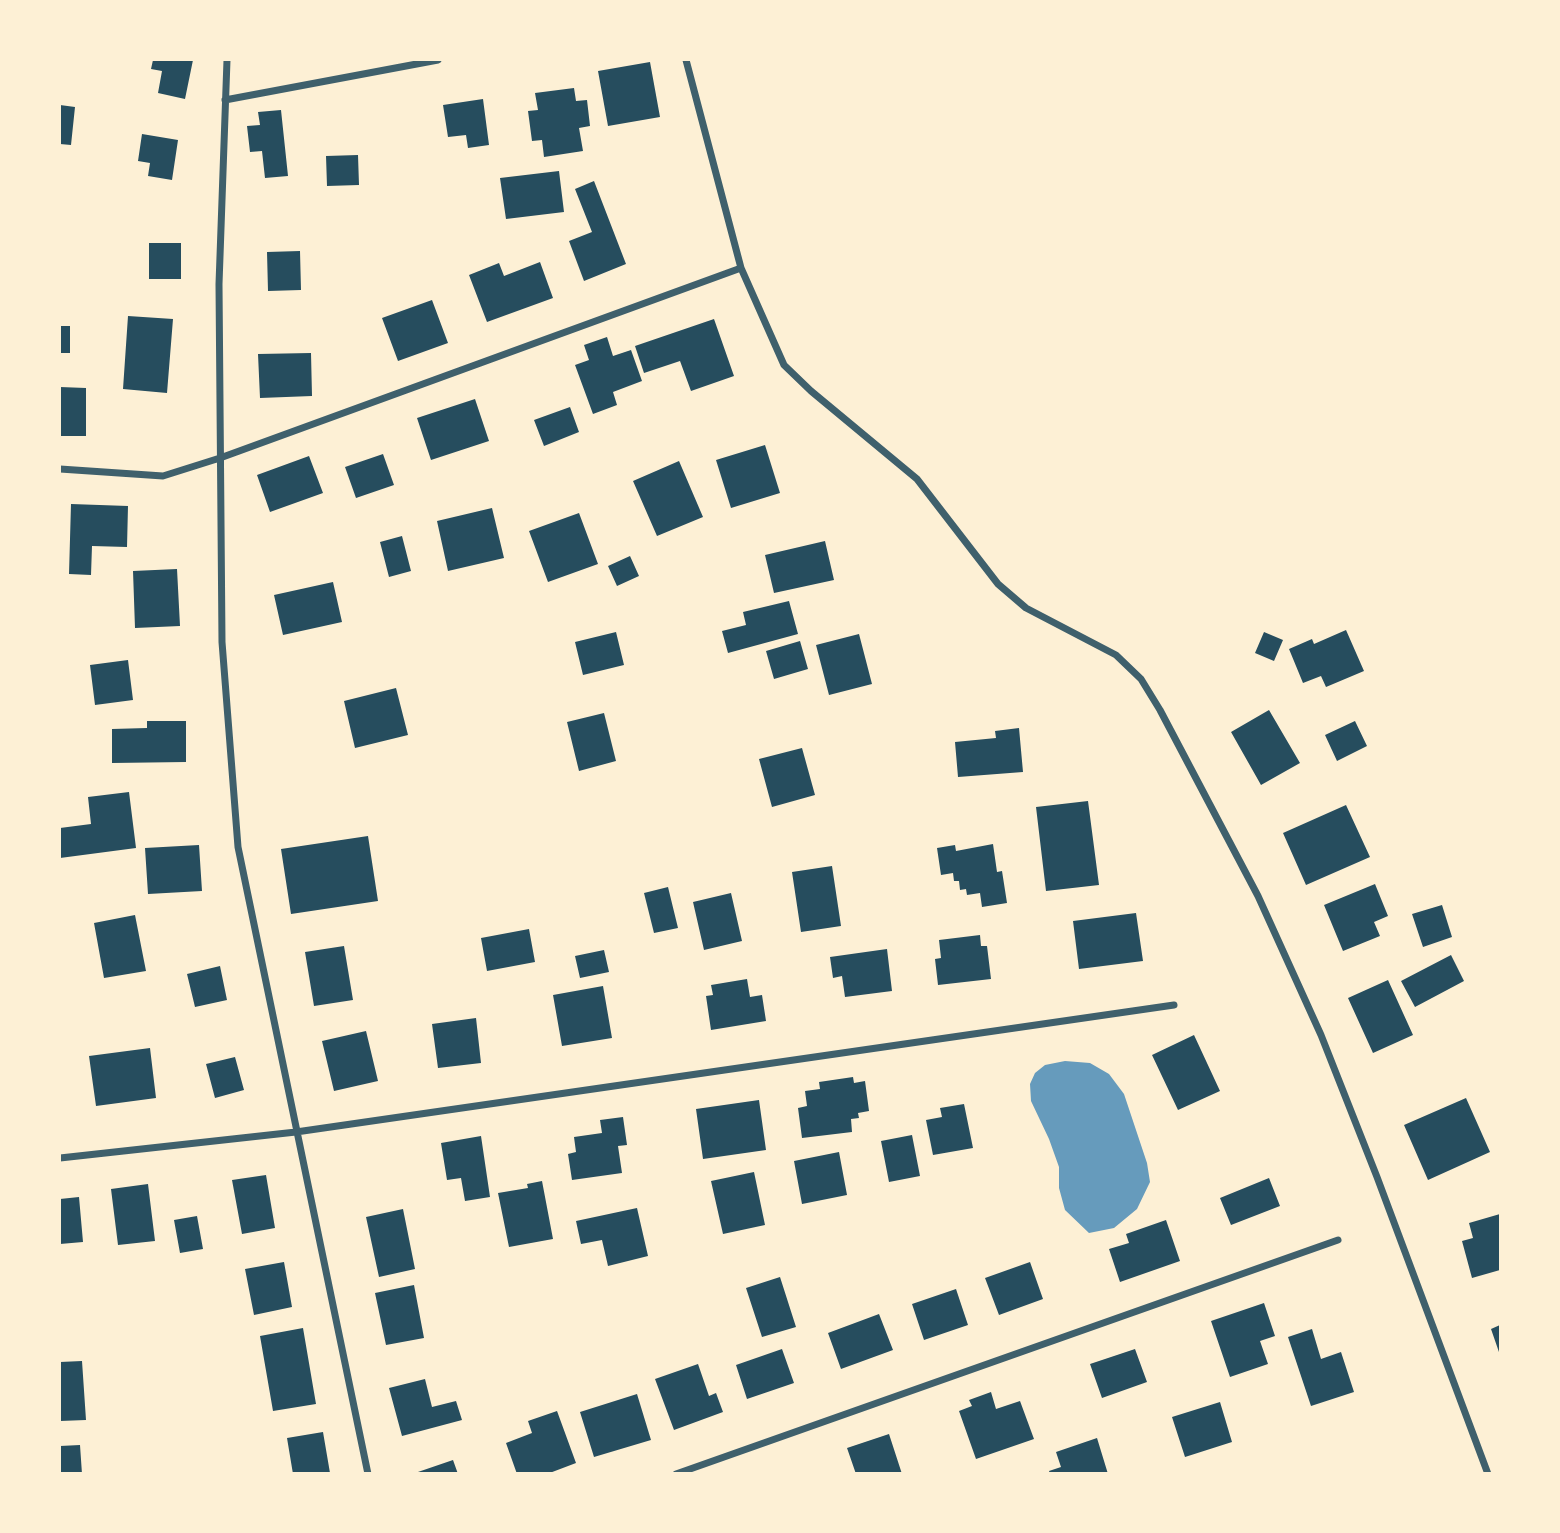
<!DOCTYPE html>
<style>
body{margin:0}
#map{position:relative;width:1560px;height:1533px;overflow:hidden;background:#fdf0d5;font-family:"DM Sans",sans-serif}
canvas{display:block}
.frame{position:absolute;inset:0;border:61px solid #fdf0d5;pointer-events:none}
</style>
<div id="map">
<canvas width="1560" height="1533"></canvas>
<div class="frame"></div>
</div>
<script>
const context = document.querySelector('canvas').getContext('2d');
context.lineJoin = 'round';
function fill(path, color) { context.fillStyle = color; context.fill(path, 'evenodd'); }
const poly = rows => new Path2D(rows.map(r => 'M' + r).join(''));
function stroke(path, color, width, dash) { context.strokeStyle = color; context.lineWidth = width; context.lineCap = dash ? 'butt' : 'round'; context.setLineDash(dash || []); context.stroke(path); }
const water = poly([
 [1065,1061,1090,1063,1109,1074,1124,1094,1147,1163,1150,1182,1137,1209,1114,1228,1089,1233,1065,1210,1059,1188,1059,1167,1049,1139,1031,1101,1030,1084,1035,1073,1045,1065]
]);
const building = poly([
 [153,60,193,60,185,99,158,93,162,71,151,69],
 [650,62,660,117,608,126,598,71],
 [574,88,576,101,587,100,590,126,579,128,583,151,544,157,542,140,532,141,528,111,538,110,535,93],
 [483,99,489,145,468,148,466,135,448,137,443,105],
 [60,105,75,107,71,145,60,144],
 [281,110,288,176,265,178,262,151,250,152,247,126,260,125,258,112],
 [142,134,178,140,172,180,148,176,150,163,138,161],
 [358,155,359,185,327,186,326,156],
 [559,171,564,212,506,219,500,178],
 [594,181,626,264,584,281,569,241,592,232,575,189],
 [149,243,181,243,181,279,149,279],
 [300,251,301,290,268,291,267,252],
 [540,262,553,298,487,322,469,275,499,263,504,276],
 [432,300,448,343,398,361,382,318],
 [128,316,173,319,167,393,123,389],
 [714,319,734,376,691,391,680,361,644,373,635,346],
 [60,326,70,326,70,353,60,353],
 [607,337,613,356,631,350,642,381,613,392,617,405,593,414,575,365,589,360,584,345],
 [311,353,312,396,260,398,258,354],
 [60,387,86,388,86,436,60,436],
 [475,399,489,441,431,460,417,418],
 [570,407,579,432,544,446,534,420],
 [765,445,780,493,731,508,716,460],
 [383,454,394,485,356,498,345,467],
 [309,456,323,493,270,512,257,475],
 [679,461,703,517,657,536,633,481],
 [71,504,128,506,127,547,92,546,91,575,69,574],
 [492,508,504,558,448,571,437,521],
 [579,513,598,564,548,582,529,531],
 [402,536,411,571,389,577,380,542],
 [825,541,834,580,774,593,765,555],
 [630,556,639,576,617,586,608,566],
 [177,569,180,626,135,628,133,571],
 [333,582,342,622,283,635,274,595],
 [789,601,798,634,728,653,722,631,746,625,743,612],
 [1346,630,1364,671,1326,687,1321,676,1303,683,1289,649,1312,639,1314,644],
 [616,632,624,665,583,675,575,642],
 [1264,632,1283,640,1274,661,1255,653],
 [859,634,872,684,829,695,816,645],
 [800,641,808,669,774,679,766,651],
 [128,660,133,700,95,705,90,665],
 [396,688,408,735,355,748,344,701],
 [1269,710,1300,763,1261,785,1231,732],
 [604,713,616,761,579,771,567,722],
 [147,721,186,721,186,762,112,763,112,729,147,728],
 [1355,721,1367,746,1337,761,1325,735],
 [1019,728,1023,772,958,777,955,742,996,738,995,731],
 [802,748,815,795,772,807,759,759],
 [129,792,136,848,60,858,60,828,91,824,88,797],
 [1088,801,1099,885,1046,891,1036,807],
 [1346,805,1370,857,1306,885,1283,833],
 [368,836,378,901,291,914,281,849],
 [993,844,997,872,1002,871,1007,903,982,907,980,893,967,895,966,889,960,890,959,881,954,881,953,873,941,875,937,848,955,845,956,851],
 [199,845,202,891,148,894,145,848],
 [832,866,841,926,801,932,792,872],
 [1375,884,1388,916,1374,922,1380,936,1343,951,1324,905],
 [668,887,678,928,654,933,644,893],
 [731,893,742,941,704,950,693,902],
 [1442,905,1452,937,1423,947,1412,914],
 [1136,913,1143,961,1079,969,1073,921],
 [135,915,146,971,104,978,94,923],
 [529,929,535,962,487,971,481,938],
 [980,935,981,946,987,946,991,979,938,985,935,959,941,958,939,940],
 [344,946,353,1000,314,1006,305,952],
 [887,949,892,991,845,997,842,976,833,978,830,957],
 [604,950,609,972,580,978,575,956],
 [1451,955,1464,981,1415,1007,1401,981],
 [220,966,227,1000,195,1007,187,974],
 [747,979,750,997,762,995,766,1021,711,1030,706,996,713,995,711,985],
 [1388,980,1413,1035,1373,1053,1348,998],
 [603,986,612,1038,562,1046,553,995],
 [476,1018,481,1063,438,1068,432,1024],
 [366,1031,378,1081,334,1091,322,1041],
 [1194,1035,1220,1091,1178,1110,1152,1055],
 [150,1048,156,1098,96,1106,89,1056],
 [235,1057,244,1090,215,1098,206,1064],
 [853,1077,854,1083,865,1081,869,1111,858,1113,859,1118,851,1119,852,1132,802,1138,798,1108,807,1106,805,1091,820,1089,819,1082],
 [1466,1098,1490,1152,1428,1180,1404,1125],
 [759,1100,766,1150,703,1159,696,1109],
 [964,1104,973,1148,933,1155,926,1120,942,1117,940,1108],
 [623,1117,627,1145,618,1146,622,1173,572,1180,568,1154,576,1152,574,1137,602,1133,600,1120],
 [912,1135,920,1176,889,1182,881,1141],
 [481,1136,490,1197,465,1201,461,1178,447,1180,441,1143],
 [839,1152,847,1195,802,1204,794,1161],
 [754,1172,765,1225,723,1234,711,1181],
 [266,1175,275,1228,242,1234,232,1180],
 [1269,1178,1280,1206,1231,1225,1220,1198],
 [542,1181,553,1239,509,1247,498,1193,528,1188,527,1184],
 [148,1184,155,1241,118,1245,111,1189],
 [79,1197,83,1242,60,1244,60,1199],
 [637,1208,648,1256,608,1266,602,1240,581,1244,576,1221],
 [403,1209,415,1269,379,1277,366,1217],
 [1500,1214,1500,1270,1472,1278,1462,1241,1473,1238,1469,1223],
 [197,1216,203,1249,180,1253,174,1220],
 [1166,1220,1180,1261,1120,1282,1109,1249,1129,1243,1126,1234],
 [284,1262,292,1307,254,1315,245,1269],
 [1030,1262,1043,1299,999,1315,985,1278],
 [780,1277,796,1327,762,1337,746,1288],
 [414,1285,424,1338,386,1345,375,1293],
 [956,1289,968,1325,924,1340,912,1304],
 [1264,1303,1275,1336,1260,1341,1268,1364,1230,1377,1211,1321],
 [879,1314,893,1350,841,1369,828,1333],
 [1500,1325,1500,1355,1491,1329],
 [303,1328,316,1404,273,1411,260,1336],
 [1312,1329,1321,1359,1341,1352,1354,1392,1311,1406,1288,1337],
 [782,1349,794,1383,747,1399,736,1365],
 [1135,1349,1147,1382,1102,1398,1090,1364],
 [82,1361,86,1420,60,1421,60,1362],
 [698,1364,709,1396,716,1393,723,1412,674,1430,655,1379],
 [425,1379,432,1407,456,1401,462,1420,402,1436,389,1388],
 [991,1392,996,1409,1020,1401,1034,1439,976,1459,959,1411,972,1406,969,1400],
 [637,1394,651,1440,594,1457,580,1412],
 [1220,1402,1232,1442,1185,1457,1172,1417],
 [557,1411,576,1463,547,1474,517,1474,506,1443,532,1433,528,1421],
 [323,1432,330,1473,293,1474,287,1438],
 [889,1434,902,1474,856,1474,847,1448],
 [1097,1438,1108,1474,1050,1474,1049,1471,1061,1467,1056,1452],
 [80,1445,82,1474,60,1474,60,1446],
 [453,1460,458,1474,416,1474,415,1473]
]);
const minor = poly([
 [227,60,219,284,222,642,238,847,368,1474],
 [686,60,741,268,784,365,811,391,917,479,998,584,1026,608,1116,655,1141,679,1160,710,1258,896,1321,1035,1377,1177,1488,1474],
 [225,100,438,60],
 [60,469,163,476,220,458,741,268],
 [60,1158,296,1132,1174,1005],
 [676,1474,1338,1240]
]);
fill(water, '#669bbc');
fill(building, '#264d5e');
stroke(minor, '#3f606c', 7);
</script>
